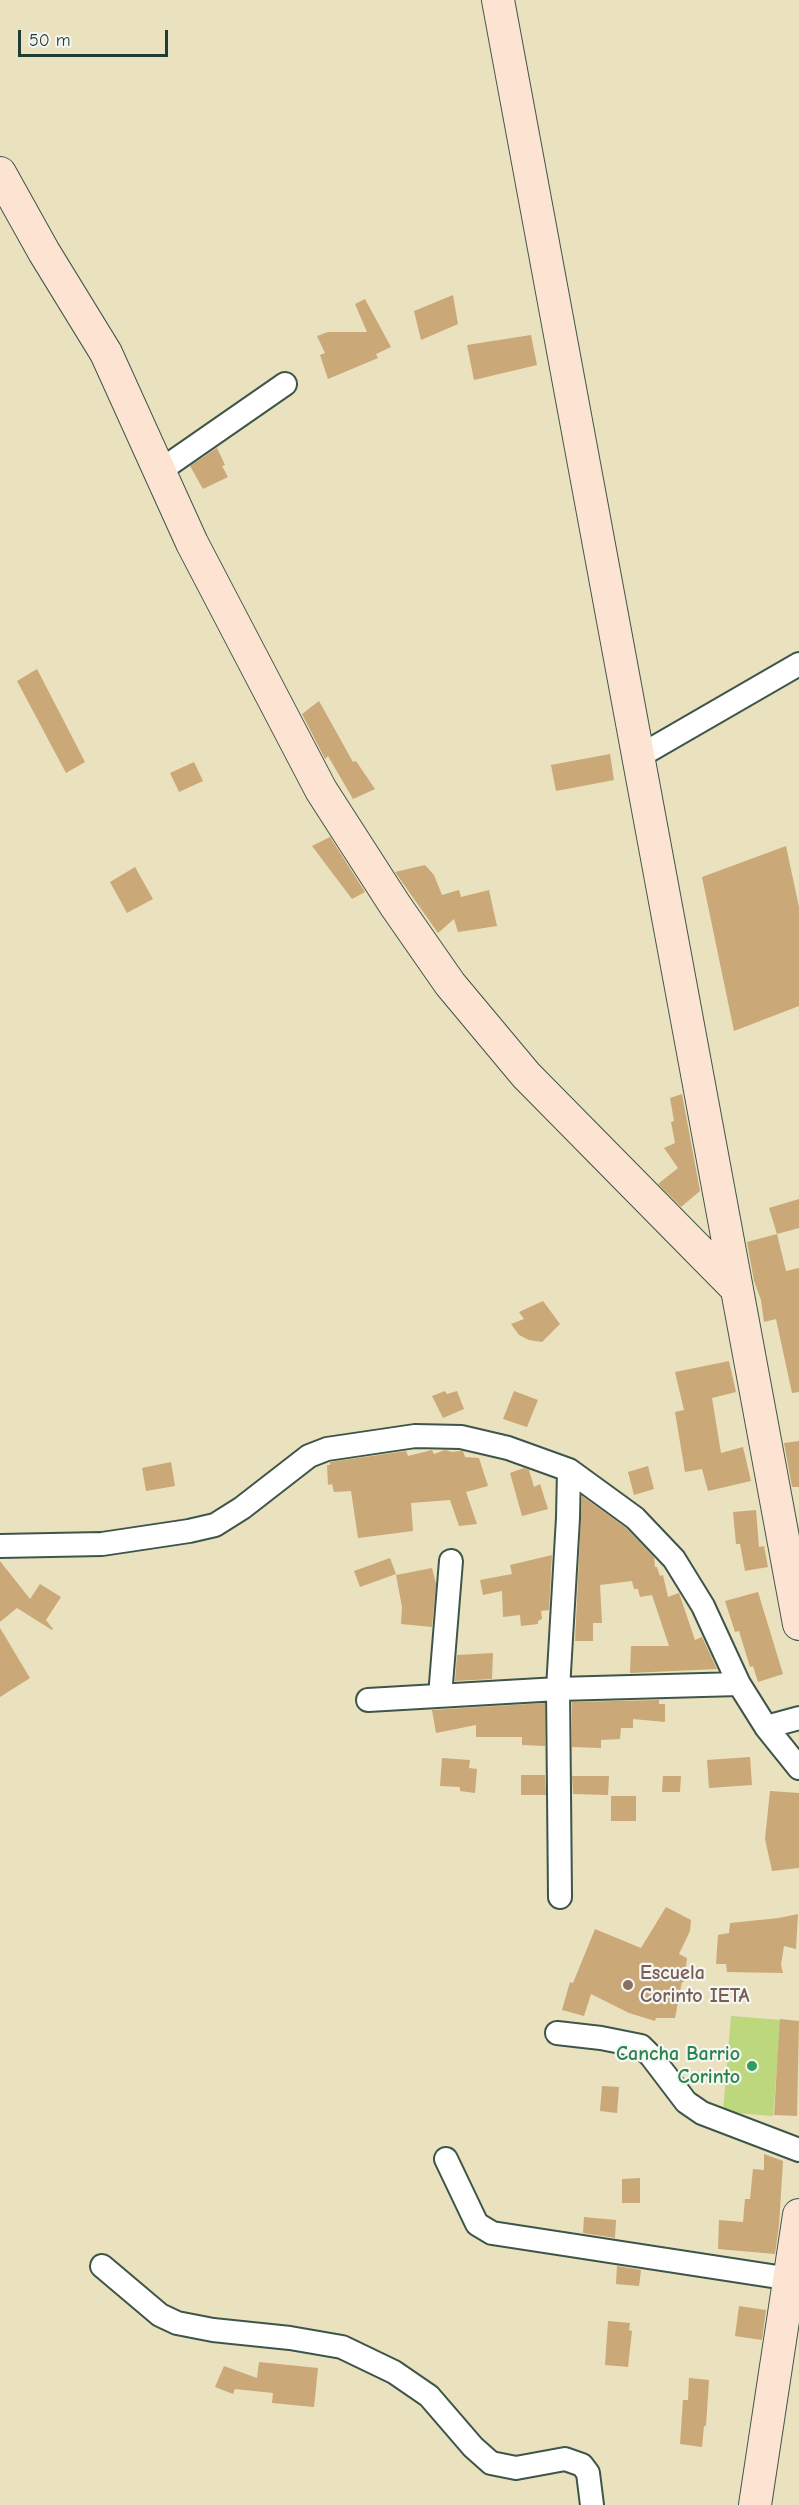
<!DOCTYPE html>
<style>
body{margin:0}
#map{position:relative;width:799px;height:2505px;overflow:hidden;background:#eae1bf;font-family:"Comic Neue",sans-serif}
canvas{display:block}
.scale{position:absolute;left:18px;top:30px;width:150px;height:27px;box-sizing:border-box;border:3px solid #1f3d34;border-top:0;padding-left:8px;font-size:18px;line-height:21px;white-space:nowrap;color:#1f3d34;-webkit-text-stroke:4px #f6f6f2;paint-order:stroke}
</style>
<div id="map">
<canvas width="799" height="2505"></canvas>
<div class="scale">50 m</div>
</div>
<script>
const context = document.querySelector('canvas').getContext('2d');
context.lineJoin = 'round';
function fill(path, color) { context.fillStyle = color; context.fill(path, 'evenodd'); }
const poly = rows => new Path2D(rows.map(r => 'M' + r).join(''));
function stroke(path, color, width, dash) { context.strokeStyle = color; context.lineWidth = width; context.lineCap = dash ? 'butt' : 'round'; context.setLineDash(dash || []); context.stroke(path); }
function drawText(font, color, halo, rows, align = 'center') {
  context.font = font + ' "Comic Neue",sans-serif'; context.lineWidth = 4.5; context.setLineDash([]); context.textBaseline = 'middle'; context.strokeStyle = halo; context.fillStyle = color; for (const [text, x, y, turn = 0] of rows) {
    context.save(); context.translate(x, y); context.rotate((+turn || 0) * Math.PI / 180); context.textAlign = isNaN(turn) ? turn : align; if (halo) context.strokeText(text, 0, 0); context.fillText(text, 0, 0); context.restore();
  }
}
const green = poly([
 [731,2016,781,2020,773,2116,723,2112]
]);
const building = poly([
 [453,295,458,324,421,340,414,311],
 [365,299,391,347,376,354,378,358,328,379,320,355,325,353,317,336,328,332,367,332,355,304],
 [531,335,537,365,474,380,467,345],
 [217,448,225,465,222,466,228,477,203,489,190,466],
 [37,669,85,762,66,773,17,681],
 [319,701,353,762,356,761,375,789,353,799,328,756,325,759,302,714],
 [610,754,614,780,556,791,551,765],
 [194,762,203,781,179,792,170,773],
 [330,837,365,892,352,899,312,846],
 [786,846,799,907,799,1006,734,1031,702,877],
 [425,865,434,875,442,895,459,890,461,897,489,890,497,926,458,932,454,919,438,933,395,872],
 [135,867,153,899,127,913,110,882],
 [682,1094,700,1191,681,1207,658,1184,678,1168,664,1148,675,1143,671,1122,674,1121,670,1098],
 [799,1199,799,1228,777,1234,769,1208],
 [777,1234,786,1271,799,1268,799,1392,792,1393,776,1319,764,1322,761,1300,754,1281,747,1242],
 [543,1301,560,1324,542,1342,529,1340,519,1335,511,1324,524,1319,519,1312],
 [729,1361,736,1392,712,1398,721,1453,743,1447,751,1481,708,1491,702,1469,685,1472,675,1412,684,1410,675,1372],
 [445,1391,447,1394,457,1391,464,1409,443,1418,432,1396],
 [514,1391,538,1400,527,1427,503,1419],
 [799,1441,799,1487,792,1487,784,1443],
 [432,1450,434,1454,445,1450,452,1452,460,1451,463,1451,465,1457,479,1458,488,1486,466,1492,477,1524,459,1526,450,1500,411,1503,413,1531,358,1538,351,1491,334,1492,332,1484,328,1485,327,1465,330,1465,330,1462,406,1451,408,1456],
 [171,1462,175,1486,146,1491,142,1468],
 [648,1466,654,1489,634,1495,628,1472],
 [524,1468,529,1470,534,1487,540,1484,548,1509,522,1516,510,1473],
 [582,1496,626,1528,654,1557,655,1567,657,1567,660,1576,663,1575,668,1597,679,1593,695,1640,702,1637,717,1669,630,1673,631,1646,669,1646,652,1595,640,1597,638,1589,634,1589,632,1581,600,1585,602,1623,593,1623,593,1641,575,1641],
 [756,1510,759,1547,764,1546,768,1567,745,1571,740,1544,736,1544,733,1512],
 [552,1555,549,1610,541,1611,542,1619,538,1621,538,1624,521,1626,520,1615,503,1617,502,1591,483,1595,480,1580,512,1574,510,1565],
 [390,1558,396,1574,360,1587,354,1571],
 [0,1561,30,1599,40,1584,61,1597,46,1620,53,1629,52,1630,17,1608,0,1622],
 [432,1568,436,1584,432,1627,401,1624,402,1607,396,1575],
 [758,1592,783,1674,758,1682,753,1666,750,1667,739,1631,735,1632,725,1601],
 [0,1628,30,1678,0,1697],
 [493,1653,492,1679,455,1681,457,1655],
 [659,1700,659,1704,665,1704,665,1722,633,1719,633,1728,621,1728,620,1739,601,1740,601,1748,572,1747,572,1702],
 [545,1703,545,1746,522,1745,522,1737,476,1737,476,1725,436,1733,432,1710],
 [750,1757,752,1785,709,1788,707,1760],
 [442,1758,470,1760,469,1768,477,1769,475,1793,460,1791,460,1787,440,1786],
 [521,1775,545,1775,546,1795,521,1795],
 [572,1776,609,1776,608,1795,573,1794],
 [663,1776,681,1776,680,1792,662,1792],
 [770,1791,799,1793,799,1868,772,1871,765,1839],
 [611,1796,636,1796,636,1821,611,1821],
 [666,1907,691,1920,690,1931,679,1954,687,1958,684,1982,682,1982,675,2018,656,2018,655,2021,629,2013,591,1994,584,2016,562,2010,570,1982,573,1983,595,1929,641,1948],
 [798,1914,796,1949,784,1946,781,1965,783,1973,727,1972,726,1964,716,1964,718,1935,729,1933,730,1923,779,1918],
 [780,2019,799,2021,797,2116,774,2115],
 [602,2086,619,2087,617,2113,600,2111],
 [764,2154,783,2161,779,2225,775,2254,718,2249,719,2220,743,2222,745,2199,750,2199,753,2169,764,2170],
 [640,2178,640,2203,622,2203,622,2179],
 [584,2217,616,2220,615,2238,583,2233],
 [617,2266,641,2270,639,2286,616,2284],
 [739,2306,766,2310,762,2340,735,2336],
 [608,2321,630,2323,629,2330,632,2331,628,2367,605,2365],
 [259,2362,318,2368,314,2407,272,2403,273,2393,235,2389,233,2394,215,2387,224,2366,257,2378],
 [689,2378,709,2380,706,2426,704,2426,702,2447,680,2444,683,2400,688,2400]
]);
const street = poly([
 [161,470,285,384],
 [638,757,799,664],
 [0,1546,102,1544,189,1531,215,1525,242,1508,309,1456,327,1449,415,1436,461,1437,508,1448,569,1470,635,1518,674,1559,703,1606,739,1684,766,1727,799,1768],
 [440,1696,451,1561],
 [368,1700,558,1689,739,1684],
 [766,1727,799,1718],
 [560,1897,558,1689,568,1518,569,1470],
 [557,2033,601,2038,641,2046,651,2056,686,2102,702,2113,799,2150],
 [446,2159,477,2224,492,2233,791,2279],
 [102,2266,160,2315,177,2323,213,2330,290,2338,342,2347,394,2372,429,2396,473,2447,491,2463,516,2468,565,2459,582,2465,588,2473,592,2505]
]);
const secondary = poly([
 [498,0,799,1624],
 [0,173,44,252,106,353,192,543,321,790,395,905,450,984,526,1075,737,1289],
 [755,2505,799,2215]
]);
const markers = [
 [628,1985,6,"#8d6e63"],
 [752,2066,6,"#2e9e5b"]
];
const educationNames = [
 ["Escuela",640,1973],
 ["Corinto IETA",640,1996]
];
const leisureNames = [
 ["Cancha Barrio",740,2054],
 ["Corinto",740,2077]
];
fill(green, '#bdd77c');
fill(building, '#cba877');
stroke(street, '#3d5649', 26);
stroke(secondary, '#3d5649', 34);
stroke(street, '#fff', 22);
stroke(secondary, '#fde3d1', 32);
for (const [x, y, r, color] of markers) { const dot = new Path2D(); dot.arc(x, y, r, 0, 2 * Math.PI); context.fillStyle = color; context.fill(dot); stroke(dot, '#f6f6f2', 2); }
drawText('bold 20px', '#785e54', '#f6f6f2', educationNames, 'left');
drawText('bold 20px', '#27864d', '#f6f6f2', leisureNames, 'right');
</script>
